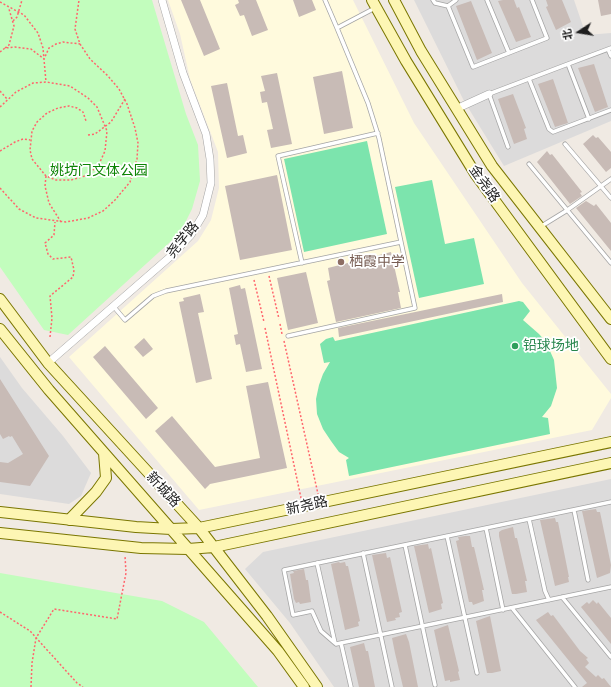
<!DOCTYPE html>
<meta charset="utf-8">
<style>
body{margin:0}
#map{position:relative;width:611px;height:687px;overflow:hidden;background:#f0eae3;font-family:Helvetica,"Noto Sans SC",sans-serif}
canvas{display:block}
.north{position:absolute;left:559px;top:12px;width:40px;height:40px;-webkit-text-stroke:3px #fff;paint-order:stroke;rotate:258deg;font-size:11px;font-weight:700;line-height:16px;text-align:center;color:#1e1e1e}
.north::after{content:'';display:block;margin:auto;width:14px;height:18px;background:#1e1e1e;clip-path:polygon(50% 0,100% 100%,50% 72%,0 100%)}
</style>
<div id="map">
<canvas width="611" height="687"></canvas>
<div class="north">北</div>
</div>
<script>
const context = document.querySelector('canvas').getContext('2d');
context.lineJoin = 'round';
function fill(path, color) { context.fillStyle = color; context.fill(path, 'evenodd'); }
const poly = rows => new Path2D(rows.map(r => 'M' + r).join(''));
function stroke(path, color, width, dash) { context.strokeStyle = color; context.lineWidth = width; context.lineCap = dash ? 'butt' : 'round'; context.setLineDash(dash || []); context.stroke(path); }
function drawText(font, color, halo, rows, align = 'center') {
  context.font = font + ' Helvetica,"Noto Sans SC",sans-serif'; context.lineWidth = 3.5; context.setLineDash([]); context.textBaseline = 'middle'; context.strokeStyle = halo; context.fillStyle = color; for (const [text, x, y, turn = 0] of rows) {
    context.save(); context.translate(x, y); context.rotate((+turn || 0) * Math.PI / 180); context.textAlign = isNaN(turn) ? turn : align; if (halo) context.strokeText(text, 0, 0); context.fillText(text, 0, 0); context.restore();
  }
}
const residential = poly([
 [414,0,574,0,586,35,611,33,611,121,504,166,464,101],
 [0,357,22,388,63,436,91,473,81,496,69,504,0,494],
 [611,479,611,687,334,687,290,623,245,569,263,552]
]);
const education = poly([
 [168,0,353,0,414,123,522,283,611,394,611,398,592,430,199,510,69,357,198,241,211,220,219,188,218,152,190,79,180,34]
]);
const park = poly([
 [0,0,152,0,186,114,198,145,200,181,192,209,180,233,68,335,44,330,0,267],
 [0,573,162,601,204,622,258,687,0,687]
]);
const pitch = poly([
 [367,141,387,234,304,252,284,159],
 [432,180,445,244,474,238,484,284,419,298,395,187],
 [519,301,523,302,530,311,523,320,539,334,546,342,554,360,557,388,551,406,542,417,548,418,550,434,349,476,346,460,349,458,339,452,331,441,323,429,317,414,316,399,319,385,323,374,330,362,324,363,320,344,326,339,333,337,335,341]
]);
const building = poly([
 [181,0,200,0,220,49,204,56],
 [238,0,256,0,268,30,252,36,244,15,240,16,235,5,239,3],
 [293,0,312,0,316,10,299,17],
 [503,0,514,0,517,8,519,7,531,37,516,42,498,1],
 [546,0,562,0,571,22,556,30,546,7,548,6],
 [598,0,611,0,611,14,601,16],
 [471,1,492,53,477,60,456,6],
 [594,64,608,107,595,112,578,68],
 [342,71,353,128,324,134,313,77],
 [277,73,292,144,271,148,267,130,273,129,267,102,262,103,260,92,265,91,261,76],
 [553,79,568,123,555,127,538,84],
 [227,83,238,136,243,135,247,153,227,158,211,86],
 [513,94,526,128,524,129,527,139,514,144,498,99],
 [593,135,596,138,598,137,611,152,611,168,606,172,583,144],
 [547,151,550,155,552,154,582,192,580,193,582,196,570,204,537,162],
 [277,175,292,250,240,260,225,186],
 [586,201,594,206,596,204,611,223,611,251,576,208],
 [391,252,400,292,398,292,401,308,336,322,327,281,330,280,328,268],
 [306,272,318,323,288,330,277,278],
 [240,285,241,289,245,288,262,369,246,372,240,344,236,345,234,335,238,334,229,288],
 [200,294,204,312,198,313,212,379,196,383,179,302,184,301,183,298],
 [502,294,503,302,339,337,338,328],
 [144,338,153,349,143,357,134,347],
 [105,346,158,408,146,419,93,357],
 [0,379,49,456,30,486,0,482,0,462,8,463,23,454,12,436,10,437,9,436,3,439,0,434],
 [268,382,287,468,210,484,205,489,155,431,172,416,215,467,260,458,246,386],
 [596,509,597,512,600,512,611,565,610,573,597,578,582,511],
 [555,518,556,522,558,522,569,577,568,577,569,582,555,586,540,520],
 [513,527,515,538,517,538,527,581,525,581,527,592,516,594,512,594,511,590,499,536,499,532,502,530],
 [465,536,470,536,472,547,474,547,484,590,482,590,484,601,473,605,472,602,469,602,456,541,459,540,458,537],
 [428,544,429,549,431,548,443,603,441,604,442,609,429,613,414,546],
 [386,553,387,558,390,557,402,612,399,613,400,617,395,618,396,620,387,622,372,555],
 [339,562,340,563,345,562,346,566,348,566,360,621,358,622,359,626,345,630,331,564],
 [304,569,306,580,308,580,311,602,300,604,299,602,296,603,294,599,290,574,294,573,293,571],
 [593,600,597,604,598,602,611,618,611,644,581,607,587,602,589,604],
 [548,612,551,616,553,615,580,651,588,658,586,659,589,663,585,667,596,677,598,675,602,679,604,678,611,687,582,687,587,683,536,620],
 [490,616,501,671,492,673,487,673,476,621],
 [448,625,459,671,458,672,460,680,450,682,450,680,445,681,434,630],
 [406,634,409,642,418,687,403,687,395,653,392,638],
 [364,643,366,651,368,651,375,687,359,687,350,647]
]);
const path = poly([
 [0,2,24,15,38,33,43,48,46,82],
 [13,21,17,17,22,0],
 [5,48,9,45,14,26,9,9],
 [0,52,5,48,15,47,31,49,44,59,49,48,56,44,63,42,80,44],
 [0,91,7,99],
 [0,107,16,92,33,83,46,82,70,86,88,98,97,107,107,131,105,151,100,162,93,170,85,176,71,180,56,180,46,176,32,159,30,150,32,131,37,122,47,113,58,108,69,106,77,108,83,112,86,121],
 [88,135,95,134,111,122,125,99],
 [0,151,15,142,23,139,30,140],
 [46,176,45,186,49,203,61,222],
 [0,188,19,209,36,218,66,222,88,218,103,211,115,200,130,182,137,159,138,143,135,128,127,104,119,89,108,76,90,59,80,44,75,29,79,0],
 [269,276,279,319],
 [254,280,264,322],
 [280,324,282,334],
 [265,328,301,498],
 [50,337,52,318,50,296,73,277,74,270,71,257,53,259,48,254,45,243,54,235,55,222],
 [284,341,318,494],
 [0,612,30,631,77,683,83,687],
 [31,687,32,663,36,638,54,609,117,619,126,573,125,556]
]);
const service = poly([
 [325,0,337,28,375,8],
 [433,0,435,3,448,6,473,67,547,38,532,0],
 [487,0,509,53],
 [448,6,456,0],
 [608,49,611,56],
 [529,79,549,129,553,132,611,110],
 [589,119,568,64,611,48],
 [565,144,611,198],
 [508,147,489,94,568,64],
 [529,164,611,263],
 [540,227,566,211,611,179],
 [302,263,278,156,378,133],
 [114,307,125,320,153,296,166,291,401,242],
 [288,336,415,308,379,138,368,103,337,28],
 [574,510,588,580],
 [529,519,545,591,549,600],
 [486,528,503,610],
 [447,536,477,673],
 [405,545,435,685],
 [363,553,392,687],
 [317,563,335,643],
 [562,597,611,657],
 [512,608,575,687],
 [341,643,351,687],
 [336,644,321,631,312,611,293,615,284,570,611,502],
 [336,644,611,587]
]);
const minor = poly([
 [456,109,489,94],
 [48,363,171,256,191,235,203,215,211,183,210,159,206,134,183,73,162,0]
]);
const secondary = poly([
 [372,0,406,61,476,175,611,359],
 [394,0,421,51,492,166,611,319],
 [0,299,48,363,199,528,267,616,317,687],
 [0,329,49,390,278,651,304,687],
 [0,512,136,527,171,529,199,528,611,442],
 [69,520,96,492,106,478,104,453],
 [0,533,141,548,188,549,214,547,611,463]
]);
const markers = [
 [341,262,4,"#8d6e63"],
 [515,346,4,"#2e9e5b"]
];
const parkNames = [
 ["姚坊门文体公园",99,171]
];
const streetNames = [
 ["金尧路",484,184,55],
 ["尧学路",183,240,-51],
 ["新城路",163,490,47],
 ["新尧路",307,506,-12]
];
const educationNames = [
 ["栖霞中学",349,262]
];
const leisureNames = [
 ["铅球场地",523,346]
];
fill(residential, '#dcdbdb');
fill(education, '#fffadd');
fill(park, '#c2fdbd');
fill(pitch, '#7ce4ad');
fill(building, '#c8bbb6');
stroke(service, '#a5a5a5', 5);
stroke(minor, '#a5a5a5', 8);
stroke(secondary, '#7a7600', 12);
stroke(path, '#ff656c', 1.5, [2, 2]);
stroke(service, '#fff', 3.5);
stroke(minor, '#fff', 7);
stroke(secondary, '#fdf6b4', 10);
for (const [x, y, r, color] of markers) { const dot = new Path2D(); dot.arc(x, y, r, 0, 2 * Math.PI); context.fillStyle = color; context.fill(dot); stroke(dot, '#fff', 1.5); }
drawText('14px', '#0c8404', '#fff', parkNames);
drawText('14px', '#1e1e1e', '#fff', streetNames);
drawText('14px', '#785e54', '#fff', educationNames, 'left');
drawText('14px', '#27864d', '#fff', leisureNames, 'left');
</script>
